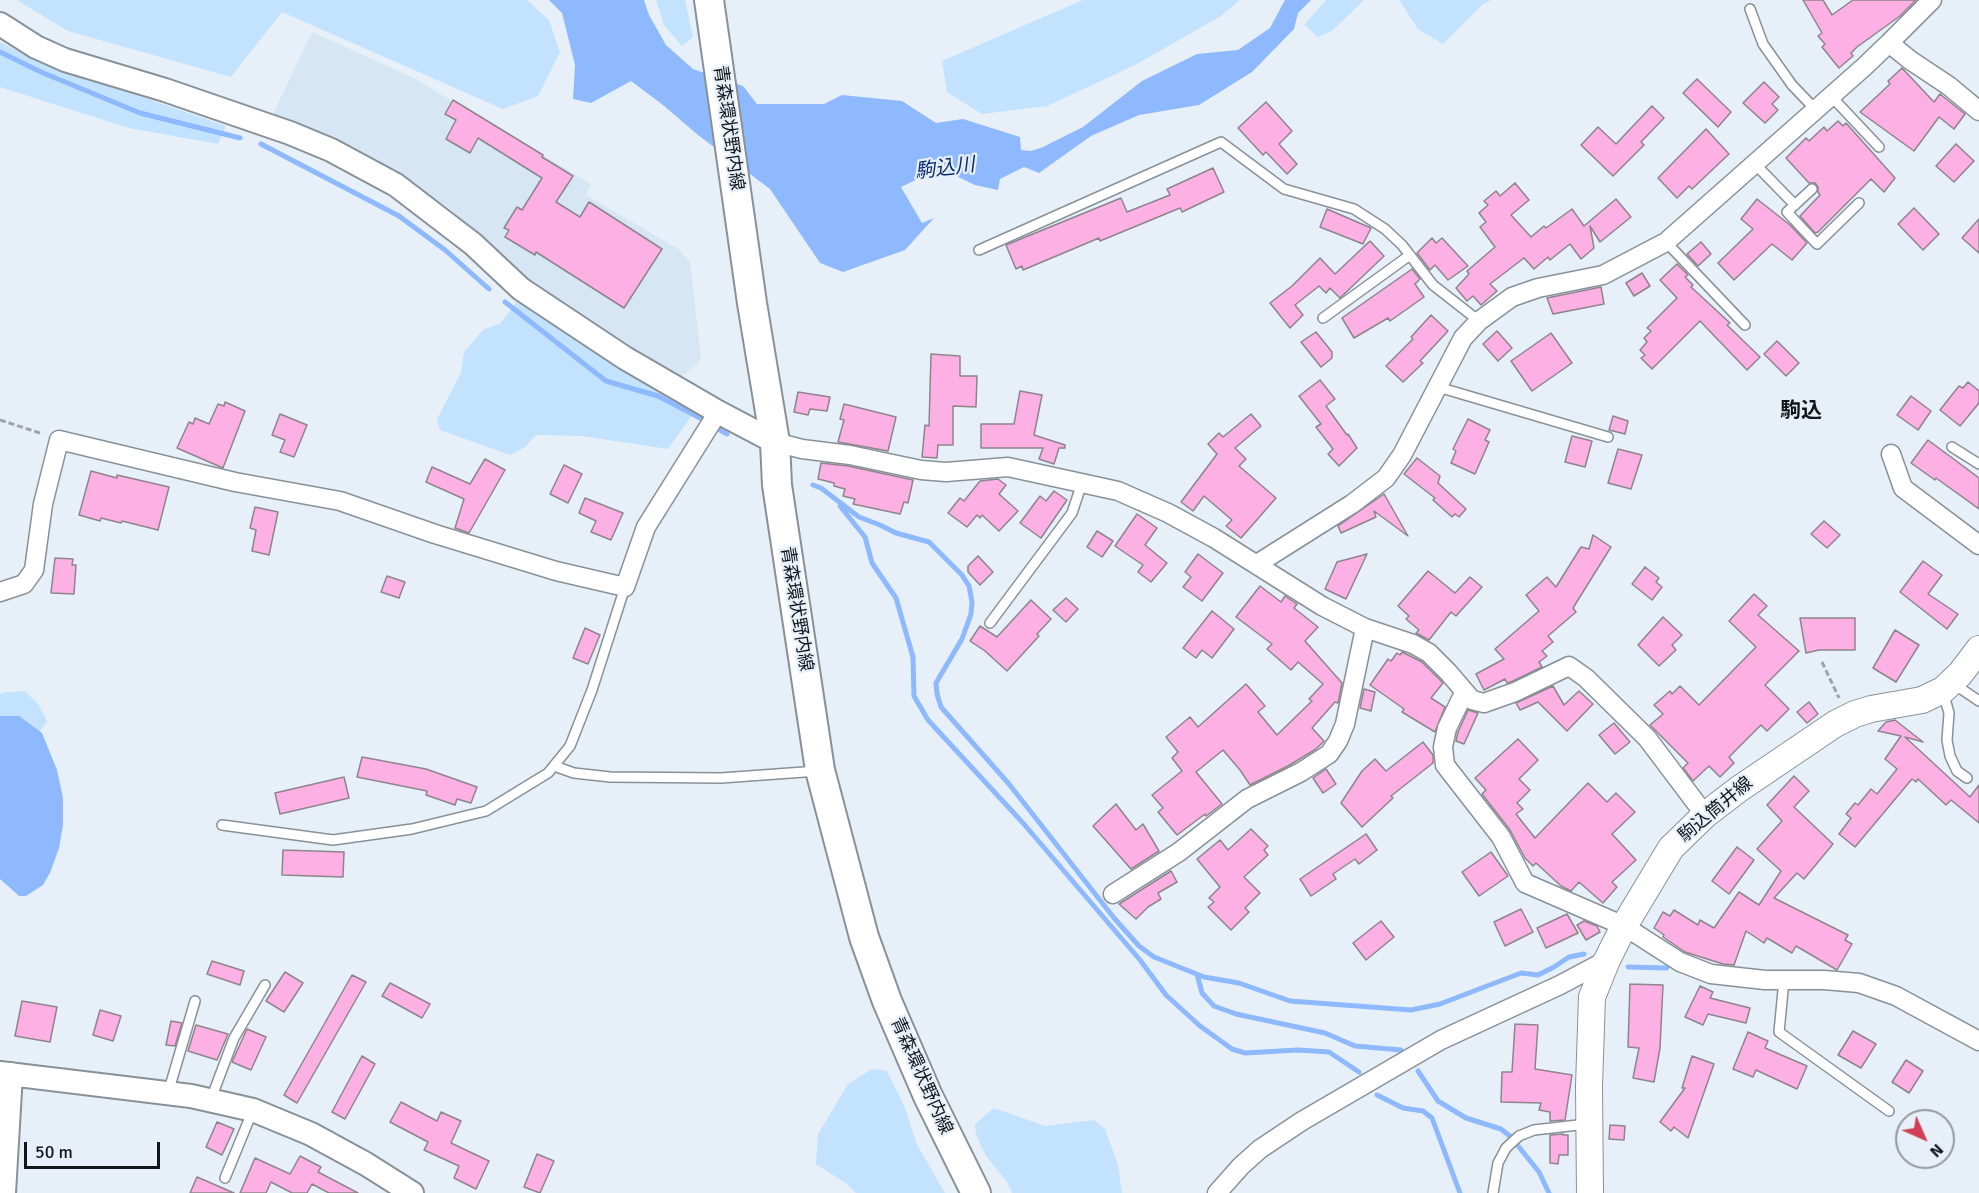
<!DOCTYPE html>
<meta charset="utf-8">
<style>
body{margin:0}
#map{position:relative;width:1979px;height:1193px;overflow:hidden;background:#e7f0f9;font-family:Signika,sans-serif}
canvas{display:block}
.north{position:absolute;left:1895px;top:1109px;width:60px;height:60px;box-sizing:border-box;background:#e7f0f9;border:2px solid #92999f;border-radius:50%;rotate:135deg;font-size:16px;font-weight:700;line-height:24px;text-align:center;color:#131619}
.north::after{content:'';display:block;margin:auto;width:21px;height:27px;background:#d03f56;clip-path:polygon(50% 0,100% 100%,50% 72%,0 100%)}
.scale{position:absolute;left:24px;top:1142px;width:136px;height:27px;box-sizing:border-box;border:3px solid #131619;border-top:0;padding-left:8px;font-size:18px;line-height:21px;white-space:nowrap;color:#131619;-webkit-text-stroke:4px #e7f0f9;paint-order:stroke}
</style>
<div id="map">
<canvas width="1979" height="1193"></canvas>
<div class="north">N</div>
<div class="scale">50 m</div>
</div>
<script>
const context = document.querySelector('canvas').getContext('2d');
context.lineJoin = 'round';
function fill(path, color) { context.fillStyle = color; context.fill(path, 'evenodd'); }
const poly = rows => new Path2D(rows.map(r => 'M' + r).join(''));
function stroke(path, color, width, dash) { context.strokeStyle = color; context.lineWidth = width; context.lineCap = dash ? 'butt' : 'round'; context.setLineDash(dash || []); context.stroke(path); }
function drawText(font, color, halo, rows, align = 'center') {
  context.font = font + ' Signika,"Noto Sans JP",sans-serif'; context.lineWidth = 4.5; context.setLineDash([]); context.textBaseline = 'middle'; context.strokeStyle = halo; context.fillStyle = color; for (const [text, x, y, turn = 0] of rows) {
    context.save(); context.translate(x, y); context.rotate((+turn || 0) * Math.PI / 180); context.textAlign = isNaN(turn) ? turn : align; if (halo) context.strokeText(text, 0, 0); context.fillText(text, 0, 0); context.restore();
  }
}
const built = poly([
 [312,32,414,78,591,184,586,195,680,250,690,262,701,358,697,364,681,377,553,299,528,280,448,207,370,157,273,114]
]);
const green = poly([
 [17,0,527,0,549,20,560,52,538,96,503,109,282,12,231,77,68,31],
 [656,0,685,0,693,37,682,46,664,25],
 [1083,0,1240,0,1221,16,1135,65,1047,106,982,114,947,92,942,61],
 [1326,0,1364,0,1332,31,1318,37,1304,25],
 [1399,0,1491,0,1482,5,1443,44,1418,29],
 [0,42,35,60,226,126,218,144,129,128,0,87],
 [518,300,696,410,668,449,582,436,536,435,525,447,510,455,440,430,437,419,461,373,464,352,483,330,501,323],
 [25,691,39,705,47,721,25,752,0,754,0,694,6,692],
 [872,1069,887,1071,904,1105,917,1145,945,1193,856,1193,847,1184,816,1164,818,1134,848,1084],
 [994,1108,1045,1126,1094,1120,1105,1129,1118,1165,1122,1193,1012,1193,1007,1182,986,1156,976,1135,975,1124]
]);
const water = poly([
 [549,0,644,0,649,15,666,45,693,69,743,86,757,104,824,104,842,95,902,101,936,123,963,119,1020,137,1021,150,1031,151,1043,147,1083,127,1142,81,1197,54,1238,50,1270,28,1285,0,1311,0,1298,13,1294,29,1252,72,1199,105,1139,115,1091,136,1039,173,1024,167,1000,179,998,190,975,185,952,174,924,176,901,187,922,223,934,218,905,250,843,272,820,263,770,189,698,135,663,105,631,81,591,103,573,99,575,65,562,13],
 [0,716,19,716,42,733,57,770,63,798,63,825,59,848,50,873,43,885,26,896,19,896,0,879]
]);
const stream = poly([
 [0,52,41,72,140,113,240,138],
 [261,144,399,216,445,250,489,289],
 [505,302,606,381,658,396,700,418],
 [718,429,727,434],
 [813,485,821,488,859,517,880,525,896,533,929,542,962,575,969,586,972,602,971,614,962,639,936,683,937,694,941,707,1009,784,1114,918,1139,946,1154,957,1204,977,1239,983,1290,1001,1411,1010,1440,1004,1521,973,1538,975,1554,967,1569,957,1584,954],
 [840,506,865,537,872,563,896,598,913,657,914,696,928,720,1023,823,1140,960,1166,995,1200,1026,1232,1049,1245,1053,1298,1050,1329,1052,1359,1072],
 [1628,967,1667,968],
 [1197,974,1202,993,1214,1006,1236,1014,1325,1033,1355,1046,1401,1050],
 [1418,1071,1438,1101,1466,1118,1501,1129,1511,1137,1539,1172,1549,1193],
 [1377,1095,1403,1108,1423,1111,1432,1118,1460,1193]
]);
const building = poly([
 [1803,0,1823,0,1832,15,1853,0,1916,0,1900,16,1857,47,1851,53,1853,56,1839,68,1822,47,1825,44,1818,36,1822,33,1803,0],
 [1902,68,1934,102,1940,94,1965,114,1954,129,1939,117,1914,151,1860,112,1890,84,1888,81,1902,68],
 [1697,79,1731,112,1718,127,1683,93,1697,79],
 [1764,82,1779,97,1772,104,1778,110,1765,123,1743,103,1764,82],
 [453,100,543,155,542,157,573,176,556,202,580,217,589,202,662,249,624,308,536,252,535,255,505,237,509,230,504,228,517,207,522,210,542,178,478,138,470,153,446,139,456,120,445,114,453,100],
 [1266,102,1292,131,1279,144,1297,164,1287,174,1266,152,1263,155,1238,128,1266,102],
 [1652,106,1664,118,1641,142,1644,145,1613,176,1581,145,1598,127,1616,144,1652,106],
 [1838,121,1843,126,1846,123,1895,178,1884,192,1871,179,1818,232,1815,233,1800,216,1820,195,1818,192,1818,187,1815,183,1809,183,1786,158,1806,138,1809,141,1824,127,1827,131,1838,121],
 [1706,129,1729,154,1692,189,1689,186,1677,198,1658,178,1706,129],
 [1956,144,1974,161,1954,182,1936,166,1956,144],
 [1213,168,1224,192,1182,212,1180,208,1100,241,1099,238,1023,270,1022,266,1016,269,1006,245,1121,198,1127,212,1170,195,1167,189,1213,168],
 [1515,183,1529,200,1511,215,1531,237,1544,226,1546,228,1572,209,1584,226,1616,199,1631,217,1600,242,1590,226,1594,248,1581,259,1570,244,1550,260,1548,257,1534,269,1524,258,1490,284,1497,291,1481,305,1473,296,1467,301,1456,288,1469,274,1467,271,1495,247,1480,227,1486,222,1479,213,1488,205,1484,201,1496,191,1500,196,1515,183],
 [1757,199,1790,225,1807,243,1792,260,1772,244,1734,280,1718,263,1753,229,1741,219,1757,199],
 [1914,208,1939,234,1923,250,1898,224,1914,208],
 [1327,209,1371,228,1363,244,1320,227,1327,209],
 [1979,219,1979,253,1962,238,1979,219],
 [1432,238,1436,243,1442,238,1468,266,1448,280,1435,265,1430,270,1417,253,1432,238],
 [1370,241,1384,256,1340,298,1330,288,1326,293,1319,286,1295,305,1303,315,1290,328,1270,303,1292,286,1320,258,1335,274,1370,241],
 [1701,242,1711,254,1698,266,1687,254,1701,242],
 [1677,264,1688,275,1685,277,1693,285,1691,287,1730,323,1727,325,1760,357,1747,370,1700,321,1652,369,1641,358,1645,355,1640,350,1647,342,1644,338,1651,331,1647,328,1677,298,1660,280,1677,264],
 [1412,269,1420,279,1415,284,1424,297,1390,321,1388,318,1354,338,1342,318,1412,269],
 [1642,273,1650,286,1634,296,1626,283,1642,273],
 [1601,287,1604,304,1553,314,1547,298,1601,287],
 [1431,315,1448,331,1420,361,1423,363,1403,382,1386,366,1413,339,1411,337,1431,315],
 [1497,331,1512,348,1498,361,1483,344,1497,331],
 [1316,332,1332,352,1332,358,1321,367,1301,342,1316,332],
 [1551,333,1572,363,1532,391,1511,361,1551,333],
 [1777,341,1799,363,1786,376,1764,354,1777,341],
 [931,354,960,356,960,376,977,376,976,407,953,406,953,445,938,445,937,458,922,457,925,425,929,426,931,354],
 [1320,380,1335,399,1326,406,1347,435,1348,434,1357,448,1339,466,1328,454,1333,449,1316,427,1321,424,1299,396,1320,380],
 [1968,382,1979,391,1979,403,1960,426,1940,410,1959,386,1963,388,1968,382],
 [1020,391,1042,395,1034,435,1065,445,1065,448,1059,448,1054,464,1039,459,1043,448,981,448,981,424,1014,424,1020,391],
 [798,392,830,397,827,411,810,409,808,415,794,412,798,392],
 [1911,396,1931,411,1918,430,1897,415,1911,396],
 [225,402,245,411,223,468,177,448,189,422,193,424,195,418,209,424,218,404,224,406,225,402],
 [844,404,896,417,888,451,838,442,844,420,840,419,844,404],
 [280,414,307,425,294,457,280,452,285,440,272,435,280,414],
 [1251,414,1261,426,1235,448,1246,459,1239,466,1276,498,1241,538,1226,526,1232,520,1204,496,1193,511,1181,502,1217,454,1208,444,1219,433,1223,437,1251,414],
 [1613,416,1628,421,1625,434,1609,430,1613,416],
 [1468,419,1490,430,1485,440,1489,442,1475,474,1451,463,1456,451,1453,449,1468,419],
 [1572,436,1592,441,1585,467,1565,462,1572,436],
 [1928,440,1979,478,1979,509,1936,478,1935,480,1911,463,1928,440],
 [1618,449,1642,455,1631,489,1608,483,1618,449],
 [1417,458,1440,476,1438,483,1466,509,1459,517,1455,514,1452,517,1433,500,1435,498,1404,474,1417,458],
 [485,459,505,470,469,533,455,528,464,499,426,482,432,467,470,484,485,459],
 [821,463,848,466,913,480,908,503,904,502,900,514,853,504,855,499,843,496,845,489,834,486,834,483,818,479,821,463],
 [564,465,582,474,568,503,550,494,564,465],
 [91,471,117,478,117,475,169,487,158,530,122,521,121,523,101,518,100,521,79,515,91,471],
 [998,479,1006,485,999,494,1018,511,999,531,982,515,980,518,977,515,967,527,948,513,960,498,964,501,980,481,998,479],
 [1054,491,1067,500,1041,538,1020,523,1040,496,1046,501,1054,491],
 [1384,494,1408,536,1374,511,1376,517,1341,533,1338,526,1384,494],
 [585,498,623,513,611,540,591,532,596,521,579,513,585,498],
 [255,507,278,512,269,555,252,551,256,530,250,528,255,507],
 [1137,514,1157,528,1145,545,1167,563,1151,582,1138,572,1143,565,1115,546,1137,514],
 [1824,521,1840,535,1827,548,1811,534,1824,521],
 [1097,531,1113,541,1102,557,1087,547,1097,531],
 [1593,535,1611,547,1573,608,1576,612,1548,636,1553,642,1542,651,1547,656,1539,662,1542,667,1511,682,1507,683,1505,679,1484,690,1476,674,1504,659,1495,649,1539,611,1526,595,1547,577,1556,587,1581,547,1589,549,1593,535],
 [1198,554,1223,573,1202,601,1183,587,1191,577,1185,572,1198,554],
 [1367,554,1346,599,1325,589,1337,562,1367,554],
 [978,556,993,572,980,585,968,572,968,566,978,556],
 [55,558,73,559,72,565,76,565,74,594,51,593,55,558],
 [1923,561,1942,575,1928,594,1958,614,1947,629,1900,592,1923,561],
 [1645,567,1659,578,1656,582,1662,587,1652,600,1632,584,1645,567],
 [1428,571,1455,593,1470,577,1482,587,1456,616,1451,612,1429,640,1416,633,1419,630,1406,619,1409,616,1398,606,1428,571],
 [387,576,405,582,399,598,381,592,387,576],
 [1260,586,1281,602,1285,596,1297,604,1294,608,1318,627,1305,641,1342,683,1338,703,1335,702,1312,728,1324,741,1316,749,1288,766,1250,785,1240,770,1223,750,1196,772,1222,804,1206,816,1205,814,1177,835,1158,812,1163,808,1152,795,1182,771,1172,758,1178,752,1166,737,1190,717,1198,727,1246,684,1265,706,1258,712,1277,735,1312,701,1309,699,1323,684,1298,662,1291,670,1267,649,1272,644,1236,617,1260,586],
 [1754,594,1767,606,1758,615,1799,651,1765,685,1789,709,1767,731,1761,725,1729,757,1734,763,1720,777,1709,766,1693,781,1683,768,1688,763,1650,725,1663,714,1654,705,1670,691,1672,694,1680,686,1699,705,1756,647,1729,621,1754,594],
 [1066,598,1078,609,1066,622,1053,610,1066,598],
 [1031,600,1051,619,1037,634,1039,636,1007,671,985,651,970,641,980,626,997,637,1031,600],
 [1212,611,1234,629,1212,658,1202,650,1196,658,1183,648,1212,611],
 [1663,617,1682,635,1672,645,1676,650,1659,666,1638,645,1663,617],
 [1800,618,1855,618,1855,650,1819,650,1806,653,1800,618],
 [585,628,600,635,588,664,573,658,585,628],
 [1895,630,1919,645,1896,682,1873,668,1895,630],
 [1402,652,1422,662,1443,683,1431,698,1445,707,1435,732,1402,712,1404,709,1370,685,1388,659,1391,661,1397,653,1400,655,1402,652],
 [1553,686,1564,705,1579,691,1593,704,1567,731,1538,702,1520,710,1516,703,1553,686],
 [1364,689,1375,692,1371,711,1360,708,1364,689],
 [1809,702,1818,714,1807,723,1797,712,1809,702],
 [1468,710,1478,713,1464,744,1456,741,1458,732,1468,710],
 [1895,720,1923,742,1905,737,1970,797,1979,785,1979,823,1951,800,1946,805,1918,779,1916,782,1912,779,1855,847,1839,834,1851,818,1846,814,1855,803,1858,805,1871,789,1877,794,1897,769,1885,759,1901,736,1878,731,1886,722,1895,720],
 [1614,723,1630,742,1615,754,1599,735,1614,723],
 [1518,739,1538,760,1519,779,1530,790,1517,803,1523,809,1516,814,1535,838,1588,783,1607,802,1616,793,1635,812,1612,834,1636,860,1612,882,1617,887,1603,903,1579,882,1571,891,1561,886,1536,863,1533,866,1525,858,1510,830,1482,794,1486,790,1475,778,1518,739],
 [1423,742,1433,755,1433,763,1391,796,1393,798,1362,827,1341,803,1362,771,1375,759,1386,771,1423,742],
 [362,757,426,769,477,787,471,803,457,799,455,805,426,795,427,791,357,777,362,757],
 [1326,769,1336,784,1323,793,1313,778,1326,769],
 [1794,776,1809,791,1794,807,1833,844,1804,879,1797,873,1774,898,1848,935,1845,940,1852,944,1837,970,1796,946,1792,953,1767,938,1764,943,1746,931,1734,965,1723,964,1685,952,1663,937,1664,935,1654,928,1663,912,1670,916,1674,910,1698,925,1700,920,1714,928,1739,892,1759,905,1781,871,1757,849,1782,821,1767,805,1794,776],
 [344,777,349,798,280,814,275,793,344,777],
 [1116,804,1136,830,1143,824,1159,851,1131,869,1093,826,1116,804],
 [1251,829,1268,846,1264,850,1268,855,1244,877,1260,893,1245,908,1249,912,1231,930,1208,907,1214,902,1209,898,1220,887,1197,859,1220,840,1228,850,1251,829],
 [1366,834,1377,850,1359,864,1355,859,1333,874,1336,879,1311,896,1300,879,1366,834],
 [1737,847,1754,860,1729,894,1712,881,1737,847],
 [283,850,344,852,343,877,282,875,283,850],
 [1491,852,1508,876,1479,896,1462,872,1491,852],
 [1171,871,1177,882,1158,893,1161,899,1148,907,1136,919,1119,904,1171,871],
 [1521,909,1533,932,1505,946,1494,922,1521,909],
 [1567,914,1578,933,1546,948,1537,928,1567,914],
 [1381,921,1394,937,1366,960,1353,943,1381,921],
 [1584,921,1597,926,1600,932,1586,940,1577,925,1584,921],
 [212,961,244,971,240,985,207,974,212,961],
 [285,972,303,983,284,1012,266,1001,285,972],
 [352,975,366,982,297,1103,284,1095,352,975],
 [390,983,430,1004,422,1018,382,996,390,983],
 [1630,984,1663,985,1660,1048,1654,1082,1633,1078,1639,1048,1628,1047,1630,984],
 [1700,986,1713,992,1710,998,1750,1008,1746,1023,1708,1014,1703,1025,1685,1017,1700,986],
 [22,1001,57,1007,50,1042,15,1036,22,1001],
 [100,1010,121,1016,113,1041,93,1035,100,1010],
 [171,1021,182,1023,175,1046,166,1045,171,1021],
 [1515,1024,1538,1025,1535,1069,1572,1075,1565,1120,1550,1121,1550,1112,1539,1110,1541,1103,1501,1102,1502,1072,1512,1072,1515,1024],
 [196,1025,228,1034,217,1060,188,1051,196,1025],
 [247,1029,266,1037,251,1070,232,1062,247,1029],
 [1853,1031,1876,1044,1861,1068,1838,1055,1853,1031],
 [1748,1032,1768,1041,1765,1048,1807,1066,1797,1089,1756,1070,1753,1077,1733,1069,1748,1032],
 [362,1056,375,1064,345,1119,332,1112,362,1056],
 [1692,1056,1714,1064,1688,1138,1674,1127,1671,1131,1660,1122,1685,1088,1682,1088,1692,1056],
 [1906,1060,1923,1071,1909,1093,1892,1082,1906,1060],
 [401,1102,437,1121,441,1112,461,1121,451,1143,489,1161,476,1189,454,1178,459,1166,424,1150,428,1142,390,1122,401,1102],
 [217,1122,234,1129,222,1155,206,1147,217,1122],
 [1610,1125,1625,1126,1624,1140,1609,1139,1610,1125],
 [1563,1134,1563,1135,1568,1135,1568,1155,1559,1155,1558,1164,1550,1163,1550,1135,1563,1134],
 [537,1154,554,1161,540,1193,524,1187,537,1154],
 [300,1156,321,1167,318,1172,358,1193,329,1193,312,1184,307,1193,292,1193,271,1182,266,1193,240,1193,255,1158,290,1174,300,1156],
 [197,1177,234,1193,190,1193,197,1177]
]);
const path = poly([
 [0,420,43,434],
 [1822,662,1839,698]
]);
const service = poly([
 [1750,9,1763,44,1792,85,1815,109],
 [1831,96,1879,147],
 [1755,164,1795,205],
 [1812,189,1787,212,1817,244,1859,203],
 [1666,242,1745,325],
 [979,250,1221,142,1284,189,1354,209,1385,229,1402,245,1433,285,1479,321],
 [1323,318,1410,255],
 [1438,387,1608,437],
 [1952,447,1979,464],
 [990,623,1072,513,1082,483],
 [1954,684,1979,701],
 [1943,692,1949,713,1947,740,1950,756,1957,771,1967,778],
 [554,766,574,773,610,777,721,778,818,771],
 [222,825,333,840,412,829,486,811,548,773,570,746,592,690,625,587],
 [1784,980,1779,1032,1889,1111],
 [168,1093,195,1001],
 [211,1099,234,1038,265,985],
 [225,1178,253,1110],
 [1493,1193,1498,1163,1506,1148,1519,1136,1534,1130,1587,1124]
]);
const minor = poly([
 [1889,43,1932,0],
 [775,442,802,449,850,455,921,470,946,472,1008,467,1118,491,1168,513,1214,538,1322,606,1365,628,1413,644,1429,653,1448,672,1472,700,1484,703,1515,692,1569,666,1586,678,1647,738,1705,815],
 [1891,454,1903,488,1979,545],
 [1257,564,1352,504,1386,478,1402,455,1463,338,1479,321,1512,297,1538,288,1603,275,1666,242,1864,67,1889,43,1910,60,1949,86,1979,111],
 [0,592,24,584,34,570,43,504,59,440,235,482,340,501,435,534,556,571,625,587,646,527,718,412],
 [1464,693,1447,728,1443,747,1445,765,1501,837,1525,883,1624,926,1680,962,1711,974,1765,980,1824,980,1859,983,1896,996,1979,1041],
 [1113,894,1179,852,1247,799,1301,772,1329,754,1338,741,1345,724,1365,628],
 [1217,1193,1241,1166,1260,1149,1302,1121,1441,1040,1560,985,1607,960]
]);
const tertiary = poly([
 [0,24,36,47,65,60,165,90,290,133,331,150,396,185,473,244,521,289,625,358,718,412,775,442],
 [0,1073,191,1096,253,1110,311,1134,366,1164,412,1193],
 [4,1193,11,1074]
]);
const secondary = poly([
 [1590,1193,1589,1086,1592,997,1607,960,1624,926,1671,848,1705,815,1739,789,1835,724,1855,714,1871,709,1922,700,1943,690,1960,674,1979,649]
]);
const primary = poly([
 [709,0,752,303,775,442,777,485,820,770,864,937,887,1001,928,1096,976,1193]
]);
const streetNames = [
 ["青森環状野内線",728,128,82],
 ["青森環状野内線",796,609,81],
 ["駒込筒井線",1716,810,-40],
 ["青森環状野内線",921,1076,66]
];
const waterNames = [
 ["駒込川",945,169,-7]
];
const quarterNames = [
 ["駒込",1801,411]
];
fill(built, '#d7e6f4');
fill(green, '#c3e2fd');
fill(water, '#8eb9ff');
stroke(stream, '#8eb9ff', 5);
fill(building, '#fcb0e4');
stroke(building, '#8e848b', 1.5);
stroke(service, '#889198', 12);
stroke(minor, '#889198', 21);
stroke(tertiary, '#889198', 26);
stroke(secondary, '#889198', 28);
stroke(primary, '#889198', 32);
stroke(path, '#9ca3aa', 3, [6, 3]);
stroke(service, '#fff', 9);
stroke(minor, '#fff', 18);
stroke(tertiary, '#fff', 22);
stroke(secondary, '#fff', 26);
stroke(primary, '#fff', 28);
drawText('18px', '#131619', '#e7f0f9', streetNames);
drawText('italic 20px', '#072b67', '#e7f0f9', waterNames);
drawText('bold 21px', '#131619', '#e7f0f9', quarterNames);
</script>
